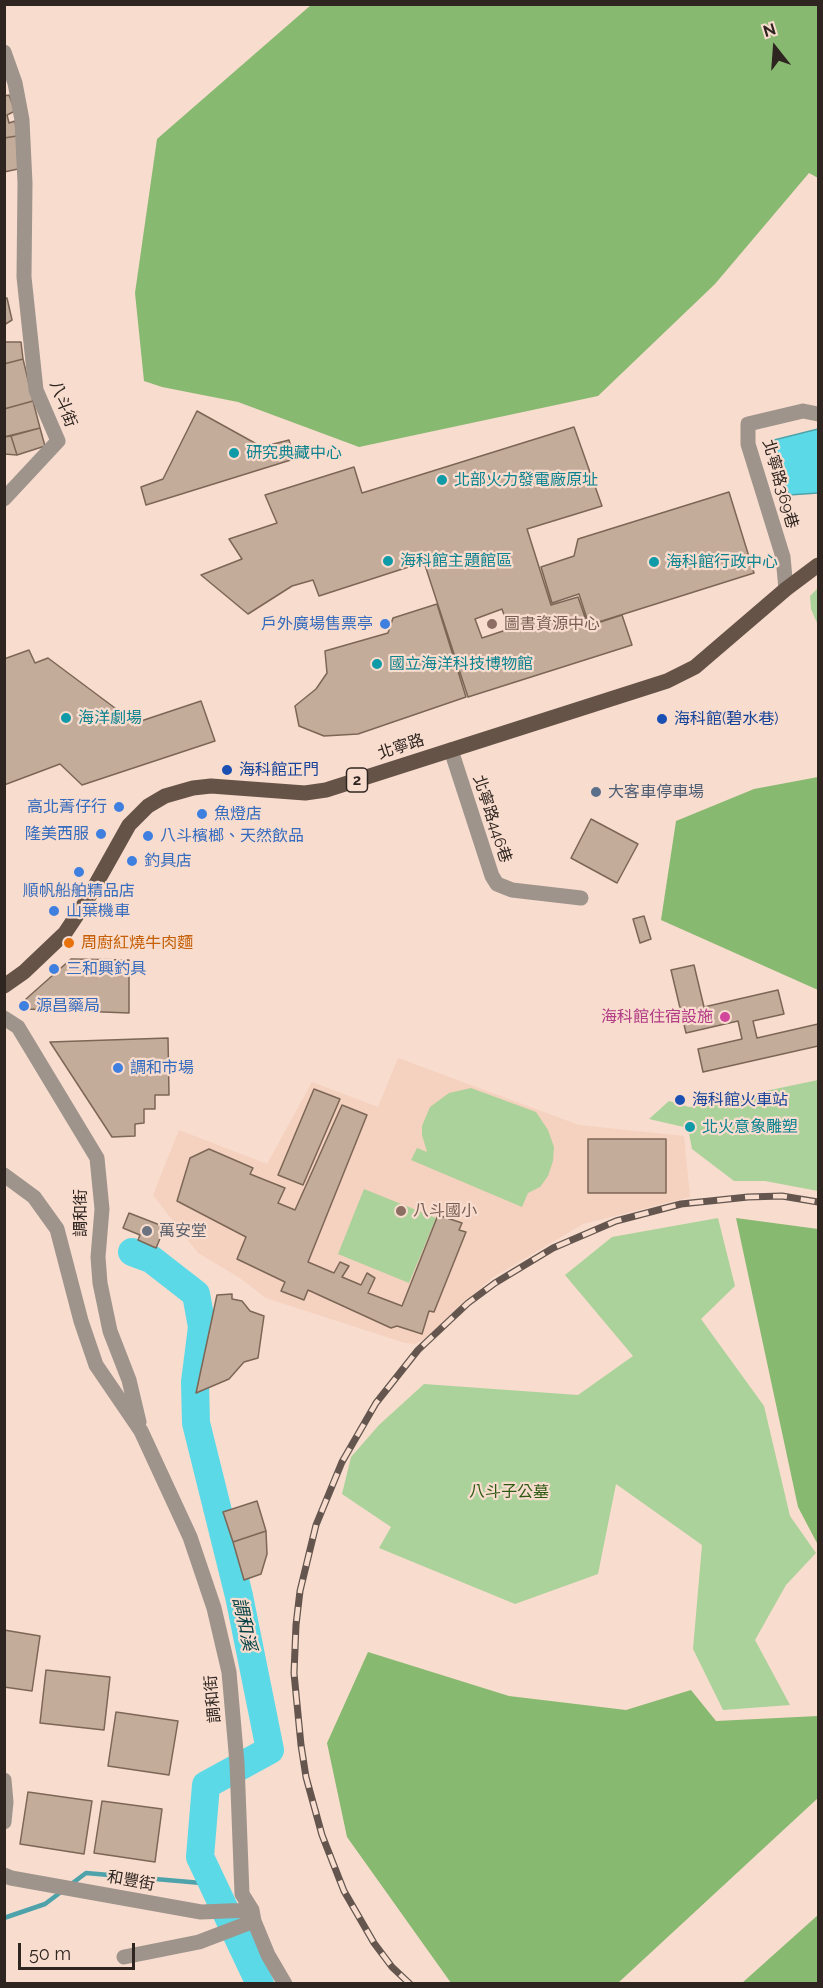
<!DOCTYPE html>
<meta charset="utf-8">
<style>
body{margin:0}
#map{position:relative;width:823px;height:1988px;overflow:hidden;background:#f8dcce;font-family:Raleway,sans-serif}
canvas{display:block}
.frame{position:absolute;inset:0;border:6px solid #2f2520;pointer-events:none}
.north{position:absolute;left:745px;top:18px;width:60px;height:60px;-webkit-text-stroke:4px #f8dcce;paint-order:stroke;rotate:343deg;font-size:16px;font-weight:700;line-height:24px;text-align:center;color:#2f2520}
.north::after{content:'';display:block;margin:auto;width:21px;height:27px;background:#2f2520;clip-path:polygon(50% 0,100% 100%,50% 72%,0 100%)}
.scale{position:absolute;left:18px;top:1943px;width:117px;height:27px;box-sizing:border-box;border:3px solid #2f2520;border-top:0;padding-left:8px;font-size:18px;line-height:21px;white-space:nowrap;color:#2f2520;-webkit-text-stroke:4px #f8dcce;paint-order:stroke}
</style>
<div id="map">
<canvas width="823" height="1988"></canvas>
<div class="frame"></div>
<div class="north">N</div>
<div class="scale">50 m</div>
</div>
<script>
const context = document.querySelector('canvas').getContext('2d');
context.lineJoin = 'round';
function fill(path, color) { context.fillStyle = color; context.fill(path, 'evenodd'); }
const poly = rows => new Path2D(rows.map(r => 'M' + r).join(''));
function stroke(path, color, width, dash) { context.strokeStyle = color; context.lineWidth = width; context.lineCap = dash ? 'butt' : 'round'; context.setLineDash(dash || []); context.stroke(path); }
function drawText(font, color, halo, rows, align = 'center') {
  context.font = font + ' Raleway,"Noto Sans TC",sans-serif'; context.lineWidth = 4.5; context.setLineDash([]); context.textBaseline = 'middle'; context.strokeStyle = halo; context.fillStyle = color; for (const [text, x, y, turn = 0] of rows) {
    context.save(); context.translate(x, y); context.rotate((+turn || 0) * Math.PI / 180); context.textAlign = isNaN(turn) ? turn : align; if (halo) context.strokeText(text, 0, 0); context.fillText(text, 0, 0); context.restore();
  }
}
const built = poly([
 [398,1058,579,1125,684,1136,690,1197,583,1224,492,1278,424,1339,415,1344,405,1343,266,1298,240,1278,198,1253,153,1195,179,1130,267,1164,312,1082,378,1107]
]);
const green = poly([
 [818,588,818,623,817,623,811,609,810,596],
 [818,1080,818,1191,765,1181,734,1181,692,1149,688,1128,649,1119,669,1101,689,1107],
 [471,1088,536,1112,548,1130,554,1147,553,1161,548,1176,540,1187,528,1193,522,1207,411,1160,417,1148,427,1152,422,1135,422,1126,430,1107,449,1093],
 [364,1189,436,1218,409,1283,338,1254],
 [718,1218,735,1286,701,1319,764,1406,790,1516,816,1553,786,1585,755,1640,790,1705,723,1710,693,1649,702,1545,616,1484,598,1574,515,1604,379,1548,391,1527,342,1494,351,1457,379,1425,424,1384,578,1395,633,1356,565,1275,612,1237]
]);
const forest = poly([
 [311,5,818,5,818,178,809,173,715,284,598,396,359,447,238,402,162,387,144,381,135,293,157,139],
 [818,777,818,990,661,920,676,821,754,789],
 [736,1218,818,1229,818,1545,798,1507],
 [368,1652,509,1696,626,1710,691,1690,716,1721,818,1716,818,1798,618,1983,451,1983,347,1837,327,1743],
 [818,1915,818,1983,742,1983]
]);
const water = poly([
 [818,429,818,493,789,495,770,441,818,429]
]);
const stream = poly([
 [70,1885,86,1873,213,1884],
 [4,1918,45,1904,61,1892]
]);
const river = poly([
 [132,1252,151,1259,196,1294,202,1327,195,1382,196,1423,239,1596,270,1750,206,1785,200,1857,260,1984]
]);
const building = poly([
 [9,95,15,111,7,115,9,123,15,121,17,136,4,138,4,96,9,95],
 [17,136,18,169,4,172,4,138,17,136],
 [4,298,7,298,12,320,4,325,4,298],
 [4,342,21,342,23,359,4,364,4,342],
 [23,359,33,401,4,409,4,364,23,359],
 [33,401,40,428,4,437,4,409,33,401],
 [197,411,262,447,289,440,294,459,146,505,141,487,163,479,197,411],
 [574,427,602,506,527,529,551,605,578,597,588,626,622,615,632,645,468,697,424,562,319,596,313,580,292,586,248,614,201,575,242,559,229,539,277,523,265,495,354,467,362,493,574,427],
 [40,428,45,446,17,455,11,436,40,428],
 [11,436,17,455,4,454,4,437,11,436],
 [729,492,754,573,589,625,579,594,552,603,541,567,574,556,578,539,729,492],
 [437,604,466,697,358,734,324,736,299,726,295,706,316,689,327,673,325,651,388,633,393,618,437,604],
 [502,609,509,629,482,638,475,619,502,609],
 [29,650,35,663,48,658,135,723,201,701,215,741,82,785,60,764,4,785,4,659,29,650],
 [591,819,638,844,617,883,571,858,591,819],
 [644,916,651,939,640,943,633,919,644,916],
 [71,959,129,960,129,1013,25,1009,26,999,71,959],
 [694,965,704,1007,778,990,784,1014,753,1021,757,1038,818,1024,818,1046,703,1072,698,1049,742,1039,738,1021,686,1033,671,970,694,965],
 [168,1038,169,1095,155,1095,155,1109,144,1109,144,1123,135,1124,135,1136,112,1137,50,1042,168,1038],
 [314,1089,340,1099,303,1185,278,1175,314,1089],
 [342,1105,367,1115,308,1262,334,1273,340,1262,349,1266,342,1277,361,1285,367,1273,375,1278,368,1293,402,1306,438,1215,462,1223,459,1230,466,1232,434,1312,429,1311,422,1334,397,1326,391,1328,308,1290,304,1300,281,1291,285,1282,237,1259,246,1237,177,1201,190,1158,209,1149,253,1168,250,1174,285,1188,278,1203,295,1210,342,1105],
 [588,1139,666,1139,666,1193,588,1193,588,1139],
 [129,1213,165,1227,156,1248,138,1240,140,1235,123,1228,129,1213],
 [232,1294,232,1299,242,1301,250,1311,264,1316,258,1358,244,1362,229,1379,196,1393,217,1295,232,1294],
 [257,1501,266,1531,233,1542,223,1512,257,1501],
 [266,1531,267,1554,261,1574,244,1580,233,1542,266,1531],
 [4,1630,40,1636,32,1691,4,1687,4,1630],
 [46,1670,110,1677,104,1730,40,1723,46,1670],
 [116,1712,178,1721,169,1775,108,1766,116,1712],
 [28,1792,92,1801,84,1854,20,1844,28,1792],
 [102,1801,162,1809,155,1862,94,1853,102,1801]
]);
const minor = poly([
 [4,52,15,83,22,120,25,183,24,277,36,390,58,441,4,499],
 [786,589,783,557,748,444,748,424,803,411,818,414],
 [451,750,492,876,497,884,512,890,581,898],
 [4,1018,18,1027,97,1158,102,1209,98,1257,100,1283,110,1331,129,1380,139,1422],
 [4,1175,34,1197,57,1229,81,1321,96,1365,141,1431,190,1537,214,1608,229,1672,237,1763,242,1894,252,1910,254,1921,268,1955,285,1984],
 [4,1780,6,1802,4,1822],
 [4,1875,11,1878,201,1912,252,1910],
 [124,1957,199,1942,254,1921]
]);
const primary = poly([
 [4,986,24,972,65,933,87,900,129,825,148,806,165,796,193,788,211,786,305,793,326,790,667,681,695,667,786,589,818,565]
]);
const rail = poly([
 [410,1984,392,1967,374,1943,344,1891,322,1835,306,1777,301,1745,294,1673,296,1625,300,1591,316,1525,342,1462,376,1403,418,1350,468,1303,495,1283,553,1248,616,1221,681,1204,748,1197,782,1196,818,1202]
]);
const markers = [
 [234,453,6,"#0f9aa8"],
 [442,480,6,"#0f9aa8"],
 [388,561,6,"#0f9aa8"],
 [654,562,6,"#0f9aa8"],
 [385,624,6,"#3f7fe0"],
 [492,624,6,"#8d6e63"],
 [377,664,6,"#0f9aa8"],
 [66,718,6,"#0f9aa8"],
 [662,719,6,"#1a4fb4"],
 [227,770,6,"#1a4fb4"],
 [596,792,6,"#5c6f8a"],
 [119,807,6,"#3f7fe0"],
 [202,814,6,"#3f7fe0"],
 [101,834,6,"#3f7fe0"],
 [148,836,6,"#3f7fe0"],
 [132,861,6,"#3f7fe0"],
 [79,872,6,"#3f7fe0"],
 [54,911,6,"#3f7fe0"],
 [69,943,6,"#e8710a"],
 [54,969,6,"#3f7fe0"],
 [24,1006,6,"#3f7fe0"],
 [725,1017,6,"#d1479c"],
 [118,1068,6,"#3f7fe0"],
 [680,1100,6,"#1a4fb4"],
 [690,1127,6,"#0f9aa8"],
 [401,1211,6,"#8d6e63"],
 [147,1231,6,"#6b7280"]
];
const shields = [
 [357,780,21]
];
const shieldNames = [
 ["2",357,780]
];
const streetNames = [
 ["八斗街",63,404,69],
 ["北寧路369巷",780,484,74],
 ["北寧路",401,747,-18],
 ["北寧路446巷",492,819,72],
 ["調和街",81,1213,-90],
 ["調和街",213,1699,-95],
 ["和豐街",131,1881,10]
];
const cultureNames = [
 ["研究典藏中心",246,453],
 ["北部火力發電廠原址",454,480],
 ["海科館主題館區",400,561],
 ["海科館行政中心",666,562],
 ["國立海洋科技博物館",389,664],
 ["海洋劇場",78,718],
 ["北火意象雕塑",702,1127]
];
const shopNames = [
 ["戶外廣場售票亭",373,624,"right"],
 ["高北菁仔行",107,807,"right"],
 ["魚燈店",214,814],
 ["隆美西服",89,834,"right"],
 ["八斗檳榔、天然飲品",160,836],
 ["釣具店",144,861],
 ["順帆船舶精品店",79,891,"center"],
 ["山葉機車",66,911],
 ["三和興釣具",66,969],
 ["源昌藥局",36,1006],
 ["調和市場",130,1068]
];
const educationNames = [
 ["圖書資源中心",504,624],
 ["八斗國小",413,1211]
];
const transitNames = [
 ["海科館(碧水巷)",674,719],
 ["海科館正門",239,770],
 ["海科館火車站",692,1100]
];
const serviceNames = [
 ["大客車停車場",608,792]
];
const foodNames = [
 ["周廚紅燒牛肉麵",81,943]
];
const hotelNames = [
 ["海科館住宿設施",713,1017]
];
const worshipNames = [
 ["萬安堂",159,1231]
];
const parkNames = [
 ["八斗子公墓",509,1492]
];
const waterNames = [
 ["調和溪",244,1624,78]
];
fill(built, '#f5d1bf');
fill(green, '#abd29a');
fill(forest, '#88b971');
fill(water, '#5cd9e7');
stroke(water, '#4ea3ab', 1.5);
stroke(stream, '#4ea3ab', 4.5);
stroke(river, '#5cd9e7', 28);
fill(building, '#c4ac9b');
stroke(building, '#7c6656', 1.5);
stroke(minor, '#9e948c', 15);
stroke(primary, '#665347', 15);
stroke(rail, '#64564e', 7);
stroke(rail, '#f8dcce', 4.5, [14]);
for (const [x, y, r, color] of markers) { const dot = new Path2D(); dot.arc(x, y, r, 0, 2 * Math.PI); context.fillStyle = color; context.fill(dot); stroke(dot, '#f8dcce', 2); }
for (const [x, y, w] of shields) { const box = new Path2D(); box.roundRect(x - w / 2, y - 12, w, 24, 4.5); context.fillStyle = '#f8dcce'; context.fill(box); stroke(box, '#2f2520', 1.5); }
drawText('bold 15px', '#2f2520', null, shieldNames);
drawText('16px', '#2f2520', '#f8dcce', streetNames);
drawText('16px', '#0d838f', '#f8dcce', cultureNames, 'left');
drawText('16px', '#366cbe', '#f8dcce', shopNames, 'left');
drawText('16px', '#785e54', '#f8dcce', educationNames, 'left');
drawText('16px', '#164399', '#f8dcce', transitNames, 'left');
drawText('16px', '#4e5e75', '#f8dcce', serviceNames, 'left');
drawText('16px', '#c56008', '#f8dcce', foodNames, 'left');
drawText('16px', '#b23c85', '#f8dcce', hotelNames, 'right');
drawText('16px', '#5b616d', '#f8dcce', worshipNames, 'left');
drawText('16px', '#2e5b13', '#f8dcce', parkNames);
drawText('italic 18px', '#013f44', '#f8dcce', waterNames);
</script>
